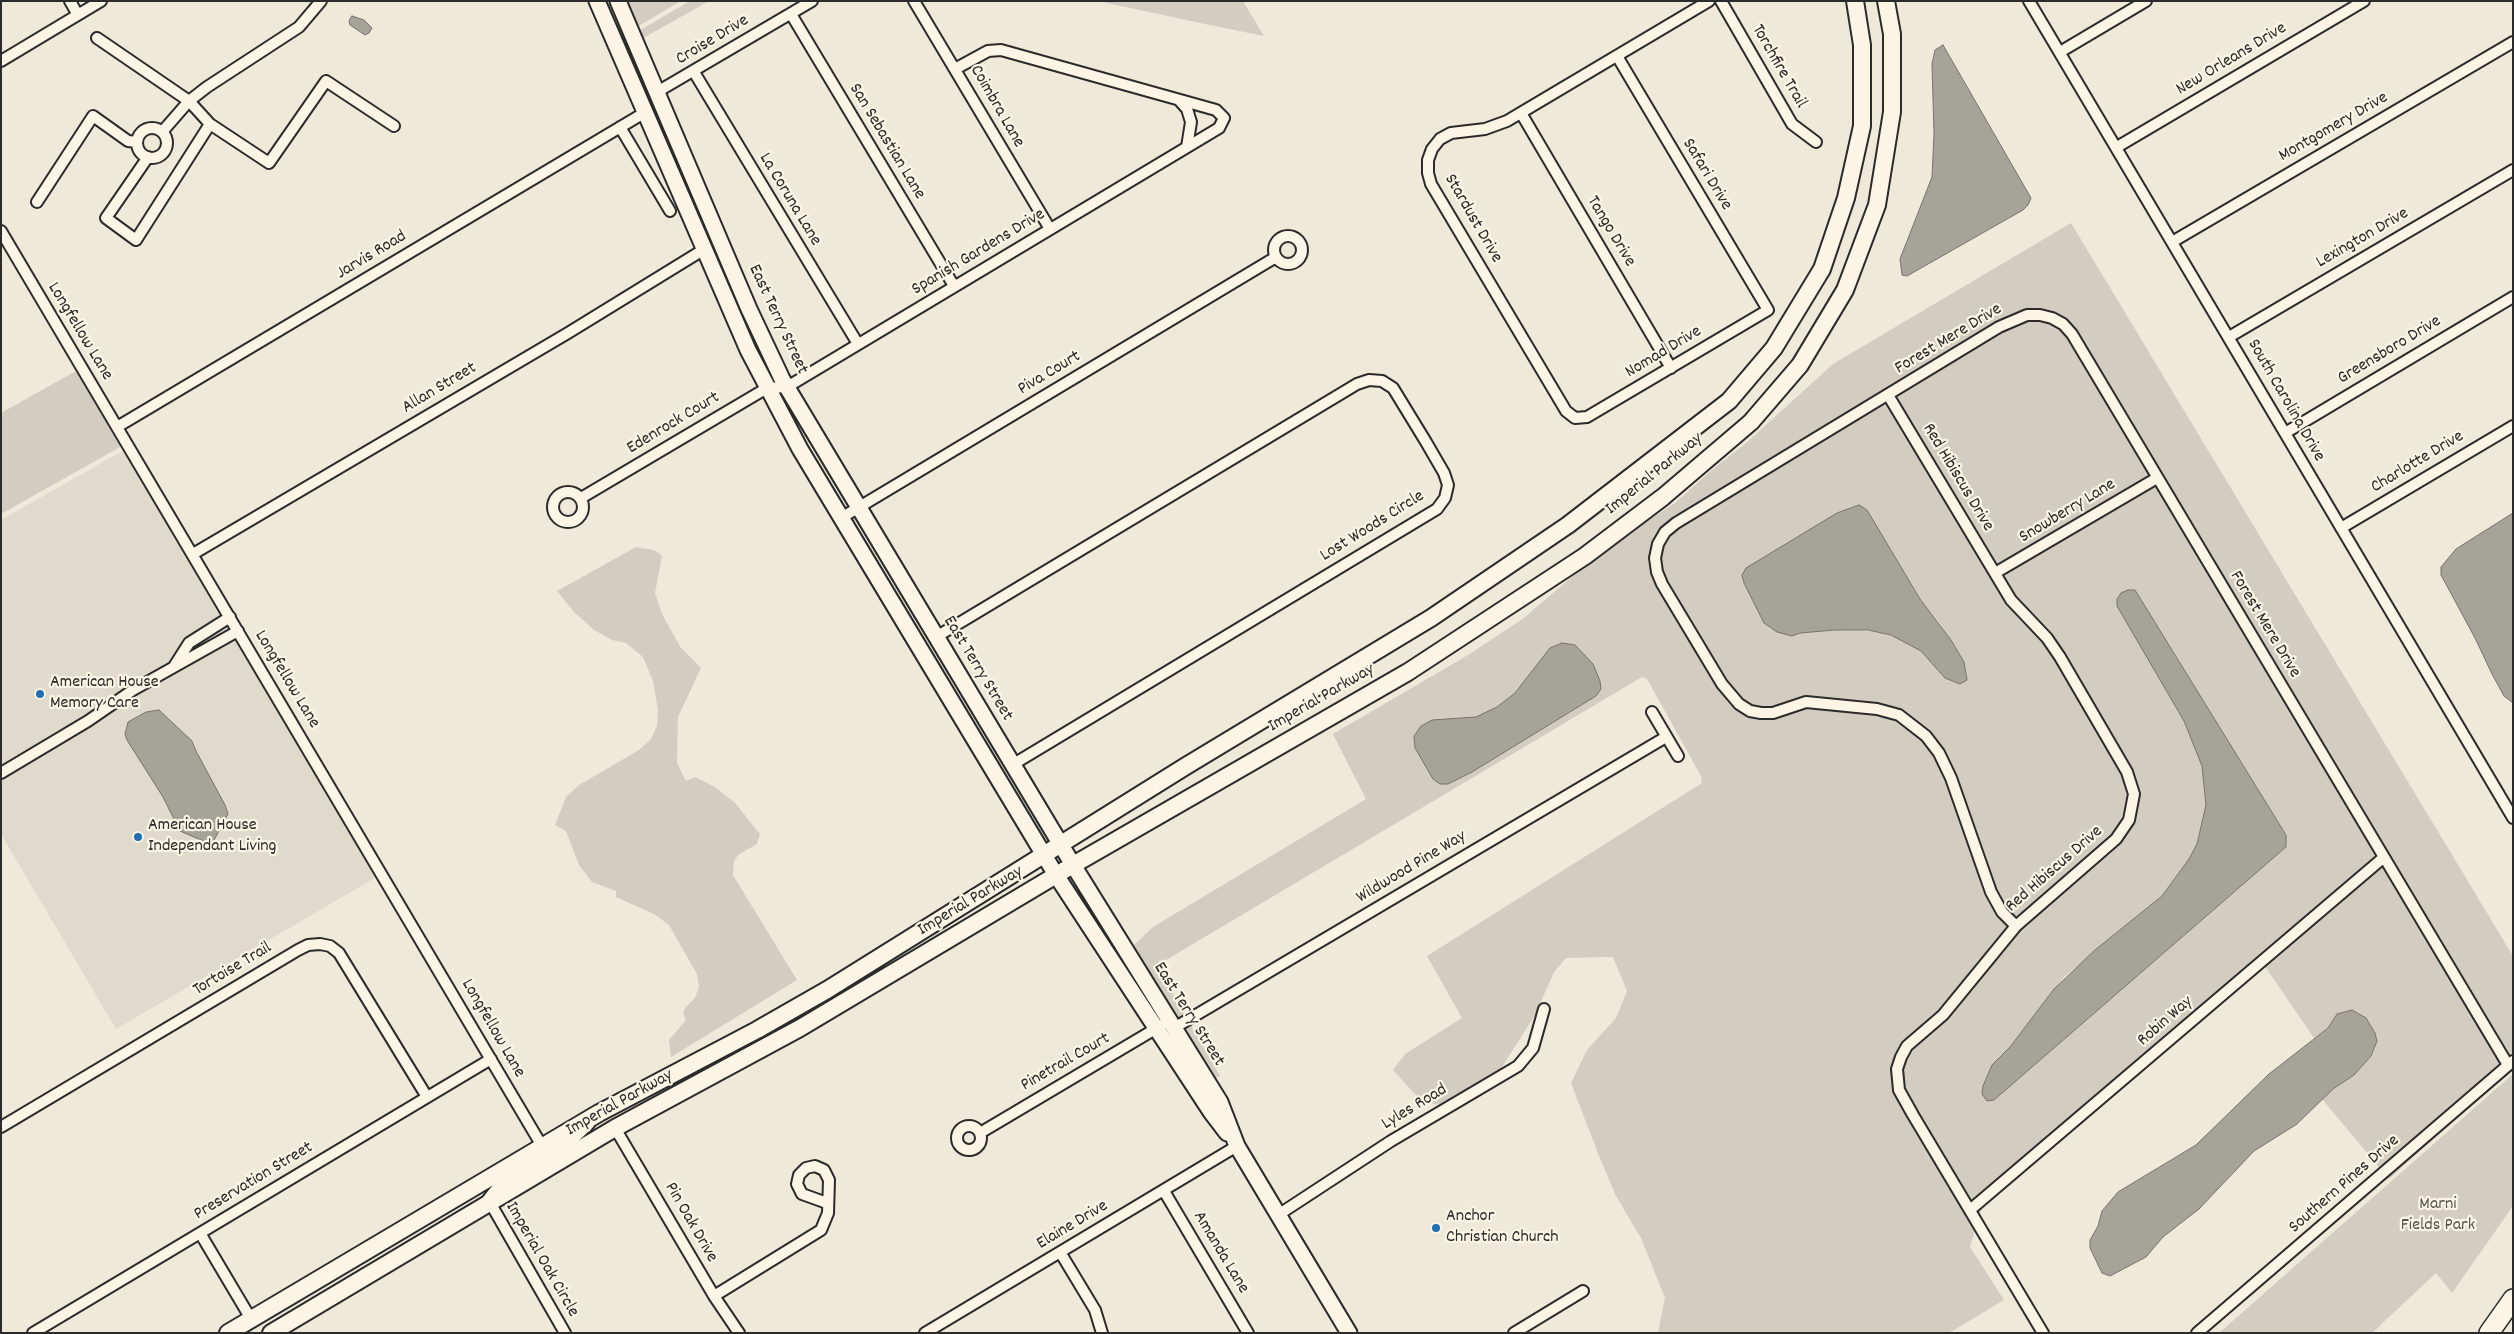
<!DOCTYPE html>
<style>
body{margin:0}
#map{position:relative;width:2514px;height:1334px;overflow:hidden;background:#efe9da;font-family:Dekko,sans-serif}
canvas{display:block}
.frame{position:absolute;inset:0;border:2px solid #2b2b2b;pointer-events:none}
</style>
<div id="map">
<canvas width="2514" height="1334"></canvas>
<div class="frame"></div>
</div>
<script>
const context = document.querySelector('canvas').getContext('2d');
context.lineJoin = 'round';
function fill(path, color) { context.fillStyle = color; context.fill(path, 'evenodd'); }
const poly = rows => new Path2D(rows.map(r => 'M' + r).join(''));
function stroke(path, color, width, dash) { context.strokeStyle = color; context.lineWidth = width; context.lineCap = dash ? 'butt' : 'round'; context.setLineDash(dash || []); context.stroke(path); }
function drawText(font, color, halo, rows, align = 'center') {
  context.font = font + ' Dekko,sans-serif'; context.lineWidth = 4.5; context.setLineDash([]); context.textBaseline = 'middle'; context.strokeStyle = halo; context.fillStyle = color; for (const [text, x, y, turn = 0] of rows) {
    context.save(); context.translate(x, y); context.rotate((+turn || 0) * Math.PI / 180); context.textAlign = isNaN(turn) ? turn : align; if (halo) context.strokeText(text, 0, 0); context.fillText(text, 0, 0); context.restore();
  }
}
const built = poly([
 [126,449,380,875,116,1029,1,834,1,520]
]);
const green = poly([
 [618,1,681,1,630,31],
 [690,1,709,1,640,40,637,32],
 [1098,1,1243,1,1264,36,1200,23],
 [2071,223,2513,956,2513,1067,2389,1179,2322,1099,2340,1083,2354,1075,2371,1056,2375,1048,2375,1032,2366,1018,2352,1010,2337,1014,2328,1028,2314,1038,2264,965,1985,1198,1970,1247,2004,1300,1949,1333,1658,1333,1665,1298,1641,1238,1616,1196,1599,1156,1571,1083,1587,1050,1616,1018,1627,991,1613,957,1566,958,1554,972,1535,1015,1502,1067,1471,1094,1442,1105,1422,1102,1393,1070,1405,1054,1462,1018,1427,956,1702,783,1701,776,1647,679,1642,677,1161,963,1159,970,1220,1076,1212,1079,1131,948,1153,927,1366,799,1333,734,1468,655,1524,618,1574,575,1641,525,1675,503,1714,468,1745,444,1833,364],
 [1854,508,1867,510,1920,599,1941,625,1964,662,1967,680,1945,678,1921,651,1900,638,1876,631,1835,630,1800,633,1792,636,1770,628,1803,535,1837,513],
 [2135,590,2286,835,2286,847,1994,1100,1998,1058,2010,1047,2064,977,2162,896,2189,859,2197,844,2206,805,2202,766,2184,721,2155,669],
 [76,371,122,446,1,514,1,413],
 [636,547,654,550,662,556,655,593,663,616,681,648,701,668,678,717,677,763,686,781,695,777,715,787,735,803,760,834,757,844,738,855,734,861,733,875,797,980,671,1057,669,1040,686,1020,683,1013,685,1008,695,998,699,987,697,974,669,925,654,914,616,897,616,891,592,882,579,865,566,831,555,825,566,797,579,785,639,750,651,739,657,726,658,710,653,681,643,657,626,643,612,640,594,630,574,612,557,591],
 [2513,1074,2513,1206,2452,1293,2436,1273,2372,1333,2219,1333]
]);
const water = poly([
 [352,16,364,20,372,28,369,33,365,35,350,25,349,21,352,16],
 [1943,45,2031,198,2028,205,2023,210,1907,276,1902,275,1900,259,1932,177,1934,134,1932,64,1935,50,1943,45],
 [1859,505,1867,510,1920,599,1951,640,1964,662,1967,680,1960,684,1945,678,1921,651,1891,635,1868,630,1835,630,1800,633,1792,636,1777,632,1764,623,1744,583,1742,575,1746,568,1837,513,1859,505],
 [2513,513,2513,703,2504,696,2492,674,2475,638,2441,575,2441,567,2456,549,2513,513],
 [2128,590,2135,590,2286,835,2286,847,1994,1100,1987,1101,1982,1094,1983,1086,1992,1065,2010,1047,2054,989,2095,950,2162,896,2189,859,2197,844,2206,805,2202,766,2184,721,2117,606,2117,599,2121,593,2128,590],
 [1562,643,1575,645,1593,664,1600,681,1601,689,1596,696,1472,772,1448,784,1440,784,1433,779,1415,748,1414,736,1421,726,1432,720,1476,717,1497,707,1515,693,1550,648,1562,643],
 [159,710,192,741,196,751,225,805,228,814,214,840,209,842,201,840,180,831,163,797,127,740,125,734,128,722,146,712,159,710],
 [2352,1010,2366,1018,2375,1033,2377,1041,2371,1056,2354,1075,2333,1089,2297,1124,2254,1151,2199,1209,2163,1237,2146,1257,2110,1276,2102,1273,2090,1248,2090,1240,2098,1226,2102,1211,2118,1192,2196,1145,2269,1074,2328,1028,2337,1014,2352,1010]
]);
const street = poly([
 [70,1,78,15],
 [914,1,1050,229],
 [1721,1,1792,124,1816,142],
 [2029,1,2513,818],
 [791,14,954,286],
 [97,38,189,101,210,124,269,163,326,81,394,126],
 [2060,52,2146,1],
 [1617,56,1768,310,1587,417,1575,418,1566,411,1431,184,1428,173,1428,160,1432,149,1440,139,1451,133,1485,129,1507,121,1709,1],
 [1,61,101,1],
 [694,72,858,344],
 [657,92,812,1],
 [1179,100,1187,109,1191,122,1187,147],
 [1521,113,1671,368],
 [620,127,670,211],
 '137 143a15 15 0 1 1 30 0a15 15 0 1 1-30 0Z',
 [162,132,189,101,207,87,299,27,321,1],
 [2117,147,2364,1],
 [148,157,106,218,136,240,210,124],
 [37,202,93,116,128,141,137,142],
 [1,231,542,1146],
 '1274 250a14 14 0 1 1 28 0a14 14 0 1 1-28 0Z',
 [2172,242,2513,42],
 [2229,337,2513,170],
 [1888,395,2011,600,2047,638,2060,657,2127,772,2134,794,2129,820,2116,839,2016,926,1943,1015,1907,1046,1901,1057,1897,1069,1899,1090,1913,1115,2043,1333],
 [117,427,644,113],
 [2285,433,2513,297],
 '553 507a15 15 0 1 1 30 0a15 15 0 1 1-30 0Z',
 [581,498,767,388,787,387,1219,128,1224,118,1216,110,1001,50,988,51,955,69],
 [841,518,1276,257],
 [2341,528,2513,426],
 [193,554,568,333,703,250],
 [1995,573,2157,478],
 [936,637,1357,384,1369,380,1382,381,1393,388,1426,442,1444,473,1448,485,1445,498,1437,509,1012,765],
 [175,665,189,643,230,617],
 [1652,712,1678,756],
 [1,773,88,721,133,690,238,631],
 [2016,926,2002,912,1991,892,1951,778,1939,753,1926,736,1899,715,1877,709,1806,702,1773,713,1761,713,1750,711,1739,704,1722,684,1662,584,1657,572,1655,558,1658,544,1665,532,1676,523,1999,327,2027,315,2040,315,2052,318,2063,324,2072,334,2508,1065],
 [1174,1028,1666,737],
 '957 1138a12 12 0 1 1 24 0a12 12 0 1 1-24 0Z',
 [1,1127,298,950,308,945,320,944,330,946,339,953,427,1097],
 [615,1128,714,1296,739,1333],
 [980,1133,1162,1025],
 [1164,1191,1248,1333],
 [1970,1210,2383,858],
 [1278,1215,1391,1141,1518,1066,1533,1048,1544,1009],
 [200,1233,251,1319],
 [1060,1252,1095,1310,1102,1333],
 [714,1296,821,1230,828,1213,829,1180,824,1170,815,1166,806,1168,799,1175,797,1184,802,1194,827,1203],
 [33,1333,491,1059],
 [565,1333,488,1199,500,1184,570,1142,589,1124],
 [925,1333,1237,1146],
 [1514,1333,1583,1291],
 [2197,1333,2513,1061]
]);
const secondary = poly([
 [597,1,748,350,800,449,1056,875,1211,1112,1227,1133],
 [618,1,749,309,782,379,1073,865,1220,1102,1237,1146,1349,1333]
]);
const primary = poly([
 [228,1333,599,1113,757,1030,827,990,1186,766,1431,618,1568,525,1729,401,1774,348,1822,269,1846,198,1862,126,1862,45,1855,1],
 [271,1333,615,1128,800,1028,1073,865,1408,672,1585,556,1663,497,1751,422,1800,365,1845,290,1877,205,1892,112,1892,34,1886,1]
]);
const highway = poly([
 [2489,1333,2513,1299]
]);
const markers = [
 [40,694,5,"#1f6fb2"],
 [138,837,5,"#1f6fb2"],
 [1436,1228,5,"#1f6fb2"]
];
const streetNames = [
 ["Croise Drive",713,41,-31],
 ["New Orleans Drive",2232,60,-31],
 ["Torchfire Trail",1778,67,60],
 ["Coimbra Lane",996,107,60],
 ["Montgomery Drive",2334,128,-30],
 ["San Sebastian Lane",886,142,59],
 ["Safari Drive",1706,175,59],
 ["La Coruna Lane",789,200,59],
 ["Stardust Drive",1472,219,60],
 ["Tango Drive",1610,232,59],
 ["Lexington Drive",2363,239,-30],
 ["Spanish Gardens Drive",979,253,-31],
 ["Jarvis Road",372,256,-31],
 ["East Terry Street",777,320,65],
 ["Longfellow Lane",79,332,59],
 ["Forest Mere Drive",1949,340,-31],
 ["Greensboro Drive",2390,351,-31],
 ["Nomad Drive",1664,353,-31],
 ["Piva Court",1050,374,-31],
 ["Allan Street",440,389,-31],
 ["South Carolina Drive",2285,401,60],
 ["Edenrock Court",674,424,-31],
 ["Charlotte Drive",2418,463,-31],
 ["Imperial Parkway",1655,475,-39],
 ["Red Hibiscus Drive",1957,478,59],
 ["Snowberry Lane",2068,512,-31],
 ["Lost Woods Circle",1373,527,-32],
 ["Forest Mere Drive",2264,625,59],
 ["East Terry Street",977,669,59],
 ["Longfellow Lane",286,680,59],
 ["Imperial Parkway",1322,699,-30],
 ["Wildwood Pine Way",1412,868,-31],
 ["Red Hibiscus Drive",2055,870,-41],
 ["Imperial Parkway",971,902,-31],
 ["Tortoise Trail",233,970,-31],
 ["East Terry Street",1188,1015,58],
 ["Robin Way",2166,1022,-41],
 ["Longfellow Lane",492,1029,60],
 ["Pinetrail Court",1066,1063,-30],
 ["Imperial Parkway",620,1104,-29],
 ["Lyles Road",1415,1108,-31],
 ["Preservation Street",254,1182,-31],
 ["Southern Pines Drive",2345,1185,-41],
 ["Pin Oak Drive",690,1223,60],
 ["Elaine Drive",1073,1226,-31],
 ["Amanda Lane",1220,1253,59],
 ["Imperial Oak Circle",541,1260,60]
];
const poiNames = [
 ["American House",50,684],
 ["Memory Care",50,705],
 ["American House",148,827],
 ["Independant Living",148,848],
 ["Anchor",1446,1218],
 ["Christian Church",1446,1239]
];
const parkNames = [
 ["Marni",2438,1206],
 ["Fields Park",2438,1227]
];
fill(built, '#e0dacc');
fill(green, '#d2cdc0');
fill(water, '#a6a399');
stroke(water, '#75736d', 1);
stroke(street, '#2b2b2b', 14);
stroke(secondary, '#2b2b2b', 19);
stroke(primary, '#2b2b2b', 20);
stroke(highway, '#2b2b2b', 22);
stroke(street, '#fcf5e5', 10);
stroke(secondary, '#fcf5e5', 15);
stroke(primary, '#fcf5e5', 16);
stroke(highway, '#fcf5e5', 19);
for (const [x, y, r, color] of markers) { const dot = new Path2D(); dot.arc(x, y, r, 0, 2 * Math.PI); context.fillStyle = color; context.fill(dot); stroke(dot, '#fcf5e5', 2); }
drawText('18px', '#2b2b2b', '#fcf5e5', streetNames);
drawText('18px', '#2b2b2b', '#fcf5e5', poiNames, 'left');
drawText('18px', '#555450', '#fcf5e5', parkNames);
</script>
